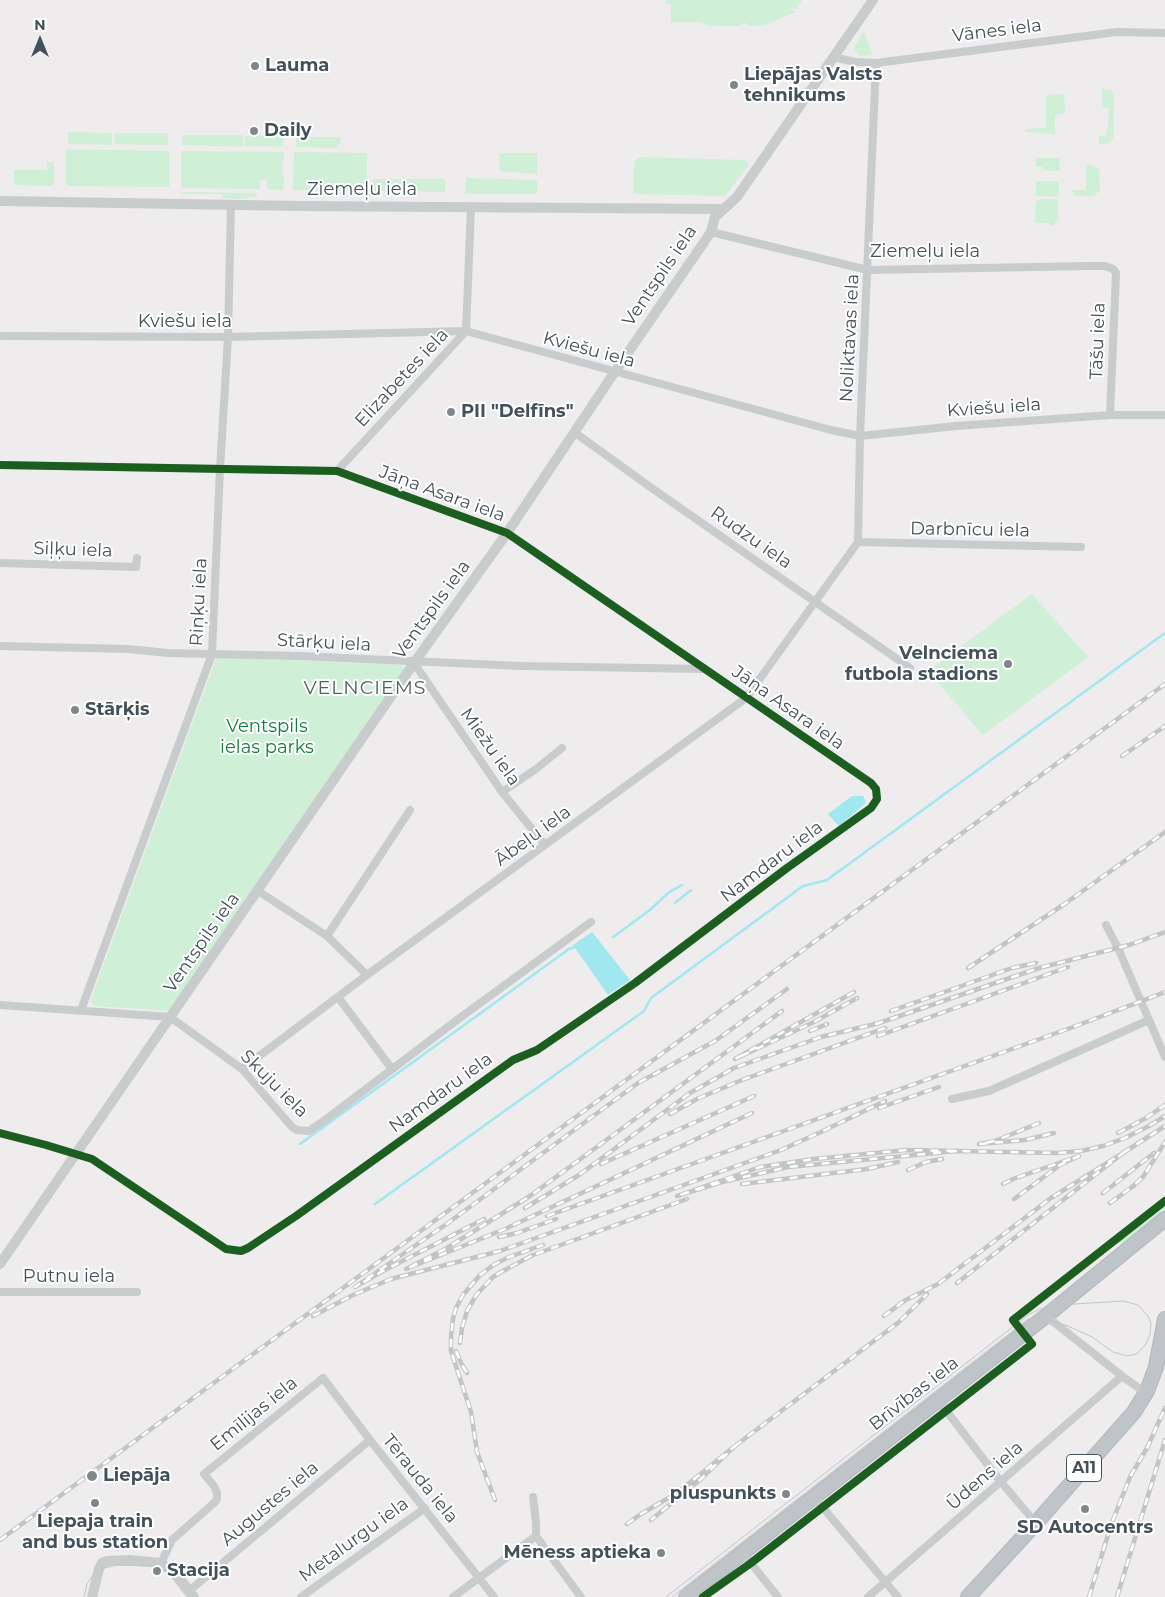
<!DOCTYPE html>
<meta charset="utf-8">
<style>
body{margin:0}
#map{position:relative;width:1165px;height:1597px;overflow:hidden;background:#eeecec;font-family:Montserrat,sans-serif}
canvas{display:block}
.north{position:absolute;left:15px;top:15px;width:50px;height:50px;-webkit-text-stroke:4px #fff;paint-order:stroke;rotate:0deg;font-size:14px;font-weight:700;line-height:20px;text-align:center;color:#43515a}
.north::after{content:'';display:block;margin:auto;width:18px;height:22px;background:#43515a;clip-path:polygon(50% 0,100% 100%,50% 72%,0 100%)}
</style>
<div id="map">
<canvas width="1165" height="1597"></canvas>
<div class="north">N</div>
</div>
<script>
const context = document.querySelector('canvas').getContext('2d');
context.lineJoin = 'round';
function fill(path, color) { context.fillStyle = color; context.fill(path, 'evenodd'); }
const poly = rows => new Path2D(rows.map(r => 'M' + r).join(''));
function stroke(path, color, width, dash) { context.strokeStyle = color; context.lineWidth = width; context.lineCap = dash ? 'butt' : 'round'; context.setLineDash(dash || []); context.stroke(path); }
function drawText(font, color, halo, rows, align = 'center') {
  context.font = font + ' Montserrat,sans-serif'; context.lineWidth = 4; context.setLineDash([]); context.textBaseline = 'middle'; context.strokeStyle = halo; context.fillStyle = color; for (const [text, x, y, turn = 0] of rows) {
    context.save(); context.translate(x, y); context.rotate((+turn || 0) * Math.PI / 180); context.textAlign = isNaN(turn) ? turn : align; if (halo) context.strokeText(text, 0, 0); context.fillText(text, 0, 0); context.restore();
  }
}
const green = poly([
 [666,0,801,0,801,4,799,4,797,9,794,8,791,10,795,12,765,25,749,26,746,23,744,23,740,26,716,26,708,25,700,22,671,22,671,4,666,4],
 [863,32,864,32,873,55,860,56,853,49],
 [1102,89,1110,89,1114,94,1113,139,1108,144,1099,144,1099,136,1106,136,1107,130,1108,129,1109,108,1102,108],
 [1064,94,1065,113,1055,115,1055,134,1025,132,1025,129,1046,128,1046,95],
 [68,132,112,133,112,145,68,144],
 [115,133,168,133,168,145,114,144],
 [182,135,243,135,243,147,182,145],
 [245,136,283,136,283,147,245,146],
 [296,137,341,137,340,143,336,148,296,147],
 [66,149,169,151,169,187,68,186,66,183],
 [181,151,284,152,284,161,282,161,282,175,284,175,283,190,267,189,267,180,260,180,260,189,181,188],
 [294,152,367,153,367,191,293,190],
 [499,153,537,153,537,174,500,171],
 [640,157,744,160,748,163,748,166,725,196,633,194,634,162],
 [1036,158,1059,158,1060,171,1044,171,1043,167,1036,167],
 [47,162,54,162,54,183,52,186,14,185,14,170,47,170],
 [1086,165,1092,165,1099,169,1100,191,1093,196,1075,196,1071,190,1086,190],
 [466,178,537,180,537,194,465,194],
 [373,179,445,179,445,192,373,191],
 [1036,181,1059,181,1059,195,1056,197,1036,196],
 [181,192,190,192,257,193,257,196,240,199,223,198,222,194,183,194],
 [1040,199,1057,199,1058,201,1058,219,1053,226,1050,226,1049,223,1035,223,1036,201,1039,201],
 [1032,594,1088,657,983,735,928,671],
 [220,657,401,665,404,668,404,671,170,1011,95,1006,92,1003,91,999,216,659],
 [1165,1203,1165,1211,1125,1242,1112,1245]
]);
const water = poly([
 [852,796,863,796,866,803,839,826,828,814],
 [592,932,630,980,608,995,573,945]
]);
const stream = poly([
 [675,903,691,890],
 [613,937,650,910,668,893,682,885],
 [300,1144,569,949,575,947],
 [375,1204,644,1011,651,998,803,886,827,880,1165,633]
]);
const minor = poly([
 [833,57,855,62,876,63,1117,32,1165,33],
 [711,232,868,270,1089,266,1105,266,1113,269,1116,273,1110,415],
 [0,336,228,337,466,331,831,430,860,436,956,426,1110,415,1165,415],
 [574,432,653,489,910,668],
 [0,465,337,471,507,533,871,783,876,789,877,799,871,808,787,868,635,983,537,1050,513,1060,296,1216,248,1248,241,1251,226,1249,92,1159,46,1145,0,1133],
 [337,471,466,331,471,207],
 [858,542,1081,547],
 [0,563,136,567,137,558],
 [0,646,128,649,168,653,298,656,521,666,705,669],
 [414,663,502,792,545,845],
 [502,792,536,769,562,748],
 [258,891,327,936,367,975],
 [1106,925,1118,948,1165,1057],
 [327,936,410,810],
 [338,997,392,1069],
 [0,1005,170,1017,242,1069,292,1127,297,1130,309,1131,329,1117,457,1020,591,922],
 [81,1010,212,654,220,469,228,337,231,204],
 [242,1069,367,975,746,698,858,542,860,436,876,63],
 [952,1099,989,1091,1149,1020],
 [0,1292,137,1292],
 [1046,1316,1122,1376,1140,1389,1147,1391],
 [938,1400,1001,1482,1036,1523],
 [533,1497,536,1523,536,1536,581,1597],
 [814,1497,898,1597],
 [742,1552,778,1597],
 [161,1563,172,1540,214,1503,217,1499,217,1493,214,1486,204,1474,323,1378,370,1440,494,1597],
 [189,1591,370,1440],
 [301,1597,425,1508],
 [453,1597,536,1536],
 [868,1597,1122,1376]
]);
const tertiary = poly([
 [0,201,299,206,724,209],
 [0,1264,414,663,507,533,614,373,711,232,715,217,737,197,873,0],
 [92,1597,99,1569,102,1563,107,1561,130,1560,161,1563,176,1574,194,1597]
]);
const trunk = poly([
 [686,1597,1046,1316,1165,1219],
 [968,1597,1036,1523,1134,1412,1147,1391,1156,1367,1165,1319]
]);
const tram = poly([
 [84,1597,87,1584,93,1575,104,1568,118,1565,150,1566,163,1570,173,1579,187,1597],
 [666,1597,1028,1315,1040,1309,1059,1305,1123,1301,1138,1305,1148,1316,1151,1324,1150,1335,1145,1346,1136,1354,1127,1356,1113,1352,1092,1337,1068,1326,1042,1318,1028,1319,672,1597]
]);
const rail = poly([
 [1122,756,1165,726],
 [968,968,1066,903,1165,832],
 [854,992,735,1059,814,1022,857,998],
 [891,1011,1012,968,1036,963],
 [810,1031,827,1024],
 [878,1036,1068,967],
 [879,1108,939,1087],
 [752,1113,505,1229,406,1269,447,1248,530,1196,782,1011],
 [670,1114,699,1098,742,1080,885,1028],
 [1039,1123,995,1141,979,1144,1025,1140,1054,1133],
 [1118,1133,1146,1118,1165,1105],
 [957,1151,788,1167,722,1182,677,1196,760,1167,814,1159,906,1150,1057,1153,1081,1151,1103,1146,1125,1138,1149,1126,1165,1116],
 [1123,1153,1165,1126],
 [601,1164,754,1096],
 [908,1170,926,1162,942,1159],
 [742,1184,867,1169,898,1162],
 [1003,1184,1013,1179,1079,1156,1060,1165,1014,1199],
 [1103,1193,1154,1153],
 [1110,1203,1132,1187,1143,1177,1165,1142],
 [525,1208,579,1175,690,1093,734,1068,821,1037,879,1023,1039,968,1129,945,1165,932],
 [547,1216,1076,1026,1165,992],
 [484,1219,383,1271,355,1287,448,1223,638,1083,715,1041,787,989],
 [499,1237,517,1233,556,1219],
 [536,1254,687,1199],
 [313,1316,353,1295,391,1279,500,1251,781,1150,821,1132,885,1101],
 [884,1316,904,1301,938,1284,1051,1198,1123,1153,957,1283],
 [460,1343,462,1328,467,1311,477,1294,493,1277,501,1272,533,1255],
 [456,1351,461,1363,467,1373],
 [735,1446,899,1322,927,1294],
 [495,1500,477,1452,471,1412,451,1351,451,1336,453,1319,456,1308,463,1295,480,1275,495,1264,509,1257,543,1245],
 [627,1524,641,1514,677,1493,735,1446,701,1479,651,1520],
 [0,1540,1165,684],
 [1089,1597,1111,1525,1130,1477,1147,1448,1165,1408],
 [1117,1597,1165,1440]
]);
const cycleway = poly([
 [0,465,337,471,507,533,871,783,876,789,877,799,871,808,787,868,635,983,537,1050,513,1060,296,1216,248,1248,241,1251,226,1249,92,1159,46,1145,0,1133],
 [703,1597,751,1563,1032,1344,1013,1320,1165,1201]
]);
const markers = [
 [255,66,5,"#7f878d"],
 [734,85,5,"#7f878d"],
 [254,131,5,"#7f878d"],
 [451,412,5,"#7f878d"],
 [1008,664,5,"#7f878d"],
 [75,710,5,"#7f878d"],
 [92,1476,6,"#7f878d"],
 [786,1494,5,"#7f878d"],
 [95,1503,5,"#7f878d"],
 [1085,1509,5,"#7f878d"],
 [661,1553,5,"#7f878d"],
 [157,1571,5,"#7f878d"]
];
const shields = [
 [1084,1468,35]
];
const shieldNames = [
 ["A11",1084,1468]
];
const streetNames = [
 ["Vānes iela",997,31,-7],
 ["Ziemeļu iela",362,190],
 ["Ziemeļu iela",925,252],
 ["Ventspils iela",660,276,-56],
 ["Kviešu iela",185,322],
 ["Noliktavas iela",850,338,-87],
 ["Tāšu iela",1098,341,-88],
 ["Kviešu iela",589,350,15],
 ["Elizabetes iela",402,378,-47],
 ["Kviešu iela",994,408,-4],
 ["Jāņa Asara iela",442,494,20],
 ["Darbnīcu iela",970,530,1],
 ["Rudzu iela",751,538,35],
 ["Siļķu iela",73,550,2],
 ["Riņķu iela",199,602,-87],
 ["Ventspils iela",432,610,-54],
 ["Stārķu iela",324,643,3],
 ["Jāņa Asara iela",788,708,35],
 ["Miežu iela",490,747,55],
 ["Ābeļu iela",533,836,-36],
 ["Namdaru iela",772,862,-37],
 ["Ventspils iela",202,943,-55],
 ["Skuju iela",274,1084,45],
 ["Namdaru iela",441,1093,-36],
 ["Putnu iela",69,1277],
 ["Brīvības iela",914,1394,-38],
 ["Emīlijas iela",254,1414,-39],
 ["Ūdens iela",985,1476,-41],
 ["Tērauda iela",420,1479,51],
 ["Augustes iela",270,1504,-40],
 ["Metalurgu iela",354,1540,-36]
];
const poiNames = [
 ["Lauma",265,66],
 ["Liepājas Valsts",744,75],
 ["tehnikums",744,96],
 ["Daily",264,131],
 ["PII \"Delfīns\"",461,412],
 ["Velnciema",998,654,"right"],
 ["futbola stadions",998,675,"right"],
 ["Stārķis",85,710],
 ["Liepāja",103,1476],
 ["pluspunkts",776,1494,"right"],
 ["Liepaja train",95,1522,"center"],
 ["and bus station",95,1543,"center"],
 ["SD Autocentrs",1085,1528,"center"],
 ["Mēness aptieka",651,1553,"right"],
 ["Stacija",167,1571]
];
const parkNames = [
 ["Ventspils",267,727],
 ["ielas parks",267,748]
];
const neighbourhoodNames = [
 ["VELNCIEMS",365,688]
];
fill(green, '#cfefd7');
fill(water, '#a0e7f0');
stroke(stream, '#a0e7f0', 2.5);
stroke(trunk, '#b1b7bc', 16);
stroke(minor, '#c8cccd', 8);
stroke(tertiary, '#c8cccd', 10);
stroke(trunk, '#bec4c8', 14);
stroke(tram, '#c2c5c7', 1);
stroke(rail, '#c2c5c7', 4.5);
stroke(rail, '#fff', 2.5, [8]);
stroke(cycleway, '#1b5e20', 8);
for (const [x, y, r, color] of markers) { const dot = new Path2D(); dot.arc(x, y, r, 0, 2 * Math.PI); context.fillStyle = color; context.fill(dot); stroke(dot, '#fff', 2); }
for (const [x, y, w] of shields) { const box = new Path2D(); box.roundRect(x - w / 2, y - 13.5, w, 27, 4); context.fillStyle = '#fff'; context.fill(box); stroke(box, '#43515a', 1); }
drawText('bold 16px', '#43515a', null, shieldNames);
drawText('18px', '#43515a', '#fff', streetNames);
drawText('bold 18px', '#43515a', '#fff', poiNames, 'left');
drawText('18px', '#107f3c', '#fff', parkNames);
context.letterSpacing = '1px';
drawText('19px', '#585d61', '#fff', neighbourhoodNames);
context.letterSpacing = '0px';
</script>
